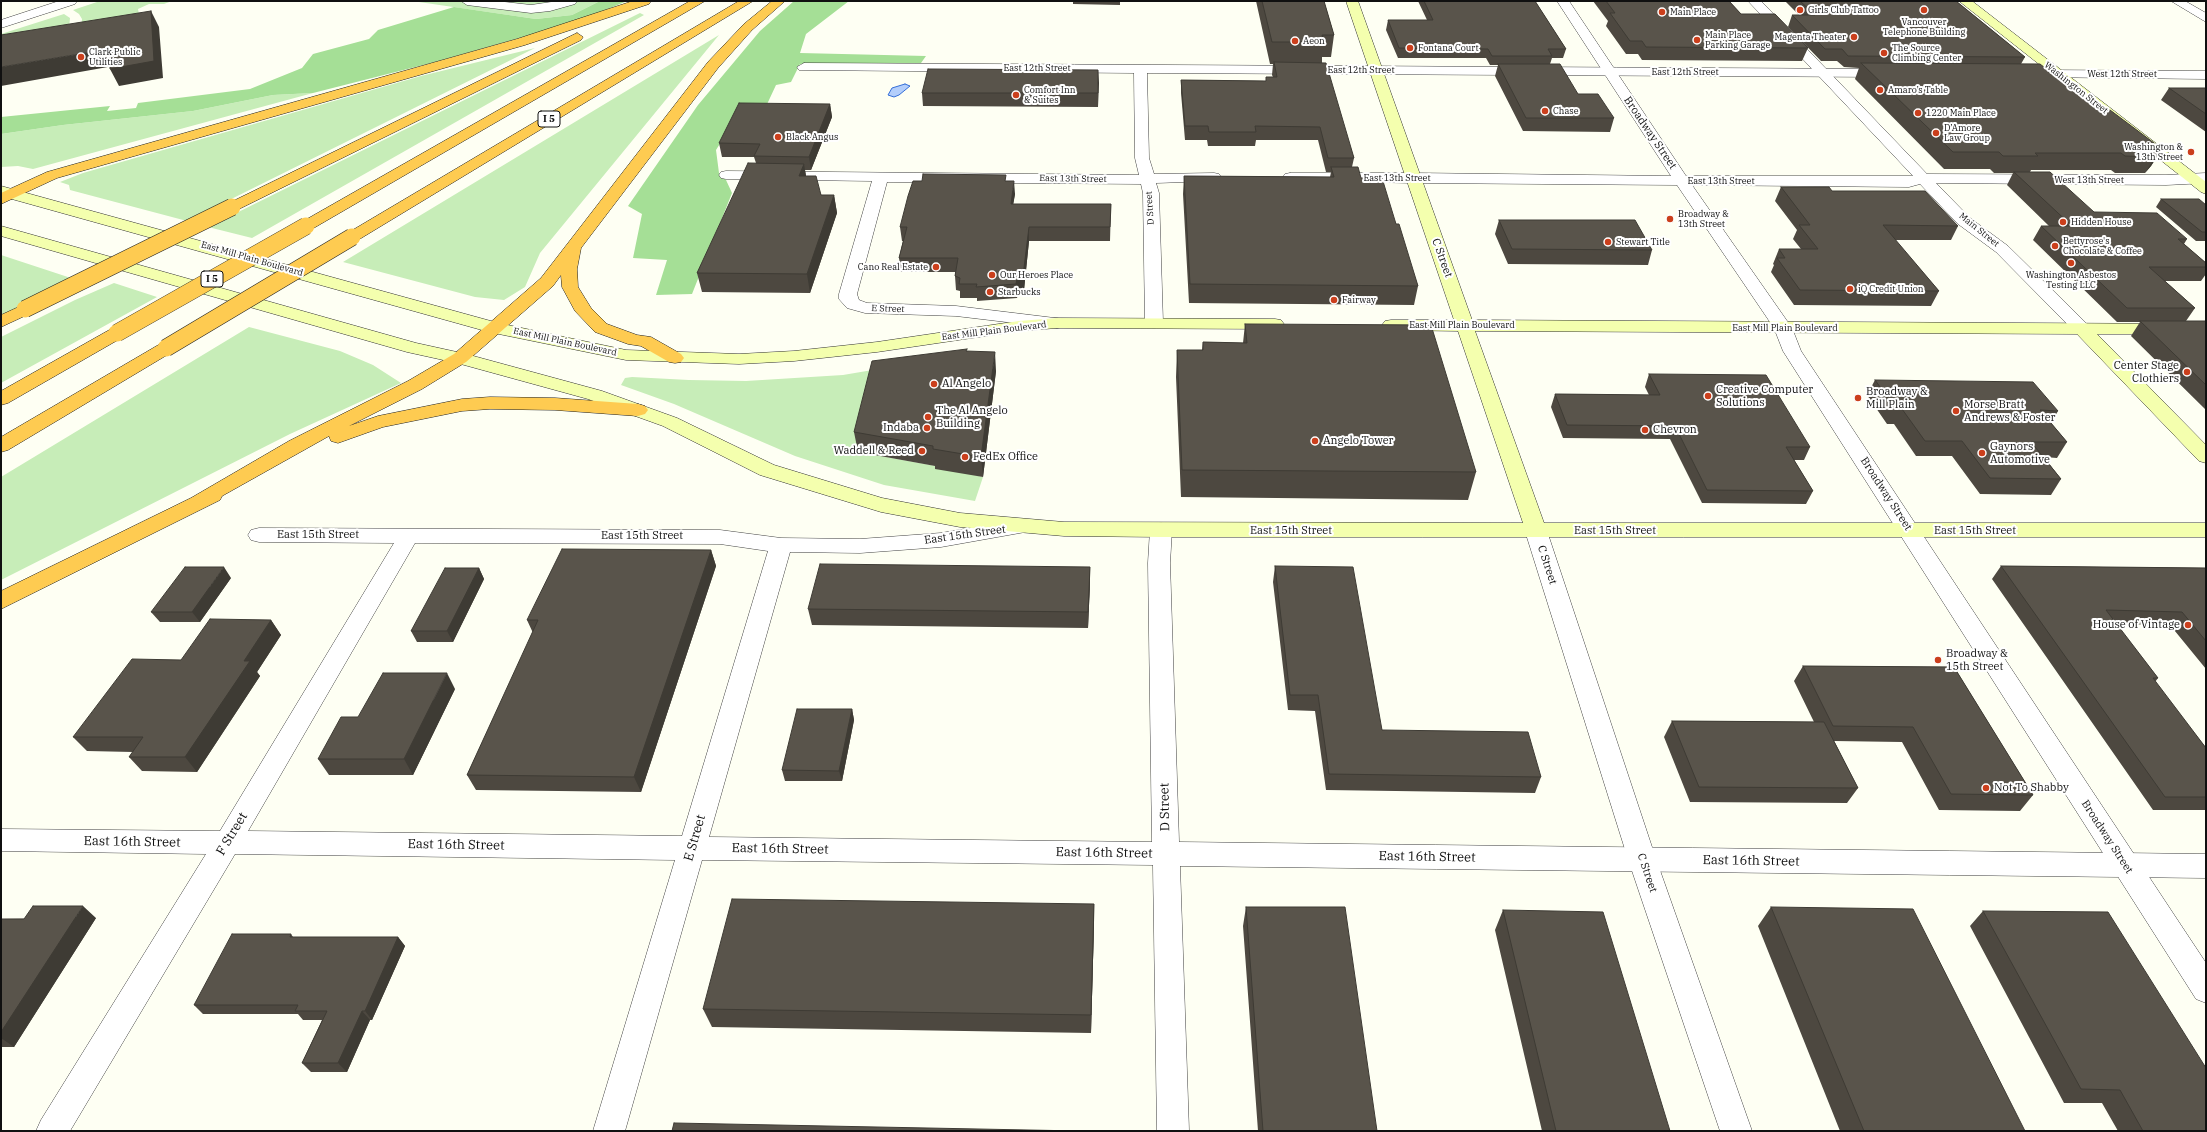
<!DOCTYPE html>
<meta charset="utf-8">
<style>
body{margin:0}
#map{position:relative;width:2207px;height:1132px;overflow:hidden;background:#fefff3;font-family:"IBM Plex Serif",serif}
canvas{display:block}
.frame{position:absolute;inset:0;border:2px solid #101010;pointer-events:none}
</style>
<div id="map">
<canvas width="2207" height="1132"></canvas>
<div class="frame"></div>
</div>
<script>
const context = document.querySelector('canvas').getContext('2d');
context.lineJoin = 'round';
function fill(path, color) { context.fillStyle = color; context.fill(path, 'evenodd'); }
const poly = rows => new Path2D(rows.map(r => 'M' + r).join(''));
function stroke(path, color, width, dash) { context.strokeStyle = color; context.lineWidth = width; context.lineCap = dash ? 'butt' : 'round'; context.setLineDash(dash || []); context.stroke(path); }
function drawText(font, color, halo, rows, align = 'center') {
  context.font = font + ' "IBM Plex Serif",serif'; context.lineWidth = 4; context.setLineDash([]); context.textBaseline = 'middle'; context.strokeStyle = halo; context.fillStyle = color; for (const [text, x, y, turn = 0] of rows) {
    context.save(); context.translate(x, y); context.rotate((+turn || 0) * Math.PI / 180); context.textAlign = isNaN(turn) ? turn : align; if (halo) context.strokeText(text, 0, 0); context.fillText(text, 0, 0); context.restore();
  }
}
const green = poly([
 [100,1,172,1,164,4,149,4,138,9,139,14,81,31,82,19,79,14,73,10],
 [412,1,600,1,572,15,536,19],
 [640,13,644,15,252,238,208,227],
 [64,14,70,18,69,28,1,46,1,34],
 [719,35,540,253,525,287,504,300,475,297,343,262],
 [535,48,187,221,70,190,69,185,60,182,83,173,421,76],
 [313,93,33,169,18,166,1,167,1,134,63,125,193,111,273,95],
 [1,255,74,279,1,317],
 [114,283,157,297,1,383,1,337,75,300],
 [249,327,340,351,373,365,401,383,290,434,1,580,1,477],
 [973,353,858,452,936,466,983,477,975,501,884,485,795,456,674,404,621,385,625,378,632,377,689,380,746,381,843,375]
]);
const forest = poly([
 [600,1,627,1,579,21,435,62,313,93,273,95,193,111,63,125,1,134,1,117,110,106,107,111,136,108,138,103,250,89,302,68,313,54,369,39,378,30,454,7,536,19,572,15],
 [794,1,849,1,806,34,800,53,926,56,921,63,800,64,791,82,776,85,762,115,738,115,716,150,719,173,726,180,732,193,692,294,656,295,667,260,633,258,642,214,628,206,698,105,760,31]
]);
const water = poly([
 [905,84,910,86,899,95,894,97,888,95,892,88,905,84]
]);
const minor = poly([
 [461,1,496,1,531,5,558,1,577,1,575,4,550,11,531,13,467,5,461,1],
 [804,63,1887,69,1894,73,1887,77,1147,73,1149,158,1154,174,1214,173,1219,174,1221,177,1219,180,1214,181,1156,183,1159,193,1163,323,1160,327,1154,328,1148,327,1145,323,1143,193,1141,184,887,182,857,294,859,300,867,303,956,306,1063,319,1066,323,1063,327,1057,328,956,316,865,313,847,308,839,299,839,294,872,181,726,179,721,178,719,175,721,172,726,171,1139,175,1135,158,1134,73,799,70,797,67,804,63],
 [2037,70,2206,71,2206,79,2032,77,2030,74,2037,70],
 [1290,173,1413,173,1418,175,1421,178,1418,181,1413,183,1285,180,1283,177,1285,174,1290,173],
 [1023,519,1031,521,1034,526,1031,531,941,547,860,553,790,552,709,837,1152,842,1148,563,1150,530,1153,525,1161,523,1169,525,1172,530,1170,563,1179,842,2206,854,2206,878,1180,866,1189,1131,1157,1131,1153,865,702,860,625,1131,593,1131,675,860,235,854,70,1131,36,1131,41,1120,206,854,1,851,1,829,220,831,394,543,259,542,251,540,248,535,251,530,259,528,720,530,781,538,860,539,941,533,1023,519],
 [415,543,720,544,768,551,682,836,248,831,415,543]
]);
const tertiary = poly([
 [59,1,77,1,75,4,1,28,1,20,59,1],
 [1557,1,1569,1,1686,176,1913,176,1748,1,1761,1,1927,174,2166,175,2206,173,2206,183,2166,185,1936,183,1970,218,2008,246,2088,325,2091,329,2088,333,2082,334,2076,333,1996,252,1958,224,1920,184,1909,187,1692,185,1792,328,1801,351,2206,963,2206,1003,2196,999,1783,351,1774,328,1677,185,1413,183,1408,181,1405,178,1408,175,1413,173,1671,176,1557,1],
 [2171,1,2185,1,2206,13,2206,22,2171,1],
 [1536,524,1544,526,1547,531,1656,859,1752,1131,1720,1131,1628,859,1525,531,1528,526,1536,524]
]);
const secondary = poly([
 [1346,1,1358,1,1472,320,2206,324,2206,334,2097,334,2206,445,2206,463,2199,461,2077,334,1475,331,1544,523,2206,523,2206,537,1161,537,1064,536,960,527,881,512,760,475,663,426,588,399,457,363,407,352,1,236,1,226,416,343,466,354,602,391,677,418,774,465,882,498,960,513,1064,522,1523,523,1458,331,1391,330,1385,329,1382,325,1385,321,1391,320,1454,320,1346,1],
 [1959,1,1972,1,2206,182,2206,194,2201,192,1959,1],
 [1,186,498,323,626,350,739,354,794,351,877,342,1019,321,1057,318,1275,319,1281,320,1284,324,1281,328,1275,329,1057,328,1019,331,877,352,794,361,739,364,626,360,489,332,1,196,1,186]
]);
const motorway = poly([
 [633,1,651,1,649,4,525,45,57,178,1,204,1,193,47,172,517,39,633,1],
 [690,1,705,1,312,229,300,229,298,226,300,223,690,1],
 [739,1,753,1,358,240,346,240,344,237,346,234,739,1],
 [772,1,785,1,752,30,718,68,581,248,577,269,578,287,591,308,607,324,637,335,651,337,681,354,684,358,681,362,675,363,669,362,641,346,628,344,595,332,575,311,562,287,561,275,553,286,466,362,422,389,349,426,378,416,462,399,490,397,555,398,638,404,645,406,648,410,645,414,638,416,555,410,490,409,462,411,383,427,338,443,331,441,329,436,222,496,220,500,1,609,1,591,191,498,289,441,408,381,454,354,541,278,708,62,744,24,772,1],
 [577,33,583,37,581,40,237,210,227,210,224,207,227,204,577,33],
 [25,304,31,305,34,309,31,313,1,327,1,315,25,304],
 [117,328,123,329,126,333,123,337,8,403,1,405,1,391,111,329,117,328],
 [166,343,172,344,175,348,172,352,8,450,1,452,1,437,160,344,166,343]
]);
const motorwayBridge = poly([
 [25,309,232,207],
 [117,333,306,226],
 [166,348,352,237]
]);
const wall = poly([
 [1073,1,1120,1,1120,5,1073,4],
 [1256,1,1324,1,1334,35,1331,57,1322,57,1322,63,1354,158,1352,167,1396,224,1418,286,1414,305,1189,303,1183,194,1184,176,1330,177,1331,172,1326,172,1318,140,1256,140,1255,146,1208,146,1207,140,1185,140,1181,93,1181,80,1266,81,1266,77,1273,77,1272,75,1273,64,1270,64],
 [1418,1,1535,1,1566,49,1563,58,1552,58,1550,64,1578,94,1614,118,1610,132,1523,131,1495,76,1498,65,1490,65,1486,58,1398,58,1386,30,1388,20,1427,20],
 [1593,1,1729,1,1741,14,1808,48,1802,61,1642,60,1638,54,1626,54,1606,26,1608,21],
 [1785,1,1956,1,2025,57,2021,64,2099,110,2162,149,2151,166,2145,173,2115,173,2111,170,2031,170,2030,172,2094,212,2187,239,2184,244,2206,263,2206,274,2201,281,2165,281,2195,308,2186,321,2206,321,2206,410,2131,336,2140,322,2117,322,2033,240,2041,226,2049,226,2007,185,2013,173,1994,173,1990,169,1944,169,1855,79,1859,68,1844,67,1837,61,1821,61,1788,27,1792,15,1799,15],
 [1098,70,1098,107,923,106,922,93],
 [2169,88,2206,88,2206,132,2161,100],
 [830,104,832,117,811,170,805,170,806,176,821,195,834,195,837,213,810,293,702,292,697,273,756,163,754,157,722,157,719,143],
 [1006,181,1015,194,1013,204,1111,204,1110,241,1029,241,1024,290,1018,292,1017,298,977,301,977,298,960,298,960,291,956,290,955,276,955,272,901,272,899,258,903,241,902,241,900,227],
 [1781,187,1832,191,1958,226,1951,240,1895,240,1939,291,1931,306,1794,305,1771,272,1774,265,1773,264,1779,249,1801,249,1793,239,1797,230,1775,201],
 [2161,199,2206,205,2206,241,2196,241,2156,207],
 [1499,220,1652,250,1648,265,1508,264,1495,234],
 [1245,324,1476,472,1468,500,1181,497,1176,377,1177,350,1202,350,1203,342,1243,343],
 [967,351,996,371,983,477,935,469,935,466,858,452,854,432],
 [1649,374,1810,447,1804,460,1794,460,1813,491,1806,504,1702,503,1670,439,1563,438,1551,407,1555,394,1649,395,1645,387],
 [1875,380,2058,411,2051,423,2067,442,2057,458,2044,457,2061,479,2051,495,1980,494,1952,456,1916,456,1894,424,1887,424,1867,395],
 [711,550,716,566,641,792,476,790,467,775,533,633,527,620],
 [1275,566,1382,730,1541,777,1535,793,1326,790,1315,711,1288,710,1273,582],
 [2001,566,2206,568,2206,669,2170,625,2116,624,2158,678,2155,682,2206,748,2206,810,2153,810,1992,579],
 [1090,567,1090,583,1088,628,812,625,808,609],
 [479,568,484,579,453,642,417,642,411,631],
 [231,578,200,622,160,622,151,612],
 [271,620,281,635,257,672,260,676,197,772,142,771,129,757,133,752,87,751,73,737,181,660],
 [1803,666,1954,667,2033,795,2020,811,1939,810,1902,742,1834,741,1858,788,1847,803,1690,802,1664,737,1672,721,1814,722,1794,681],
 [455,689,413,775,329,775,318,759],
 [852,709,854,720,842,781,785,781,782,770],
 [1094,904,1094,924,1091,1033,712,1027,703,1009],
 [1246,907,1377,1131,1258,1131,1243,926],
 [1771,907,2025,1131,1840,1131,1758,926],
 [1503,910,1670,1131,1542,1131,1495,930],
 [1983,911,2206,1131,2118,1131,2102,1103,2064,1103,1970,926],
 [96,918,14,1047,1,1047,1,919],
 [291,934,293,937,398,937,405,946,372,1020,370,1020,347,1072,311,1072,302,1063,322,1020,303,1020,298,1014,203,1014,194,1005]
]);
const shadedWall = poly([
 [151,11,159,27,163,78,119,86,110,69],
 [110,49,119,65,1,86,1,67],
 [1098,70,1099,83,1098,107],
 [830,104,832,117,811,170,809,157],
 [2162,149,2151,166,2145,173,2155,157],
 [804,164,807,182,799,176],
 [1014,181,1015,194,1011,218,1011,204],
 [834,195,837,213,810,293,807,274],
 [1029,227,1029,241,1024,290,1018,292,1017,298,1016,284,1017,278],
 [995,352,996,371,983,477,981,457],
 [711,550,716,566,641,792,634,777],
 [224,567,231,578,200,622,192,612],
 [1090,567,1090,583,1088,628,1088,612],
 [479,568,484,579,453,642,447,631],
 [271,620,281,635,257,672,260,676,197,772,185,757,244,661],
 [447,673,455,689,413,775,404,759],
 [852,709,854,720,842,781,839,771],
 [1094,904,1094,924,1091,1033,1091,1015],
 [83,906,96,918,14,1047,1,1038,1,1032],
 [398,937,405,946,372,1020,365,1011],
 [362,1011,370,1020,347,1072,338,1063]
]);
const building = poly([
 [1262,1,1324,1,1334,35,1322,35,1324,42,1272,42,1262,1],
 [1424,1,1535,1,1566,49,1548,49,1552,56,1492,56,1488,49,1399,48,1388,20,1433,20,1424,1],
 [1606,1,1729,1,1741,14,1775,14,1808,48,1646,47,1642,41,1630,41,1610,13,1615,13,1606,1],
 [1800,1,1956,1,2025,57,1848,56,1842,49,1825,49,1792,15,1815,15,1800,1],
 [151,11,154,61,110,69,110,49,1,67,1,35,151,11],
 [1274,62,1326,63,1354,158,1328,158,1320,127,1255,126,1256,132,1209,132,1208,126,1185,126,1181,80,1266,81,1266,77,1277,77,1274,62],
 [1861,63,2040,64,2099,110,2110,110,2162,149,2155,157,2125,156,2121,153,2035,153,2038,156,2003,156,1999,152,1953,152,1861,63],
 [1498,64,1560,64,1578,94,1598,94,1614,118,1526,118,1498,64],
 [928,69,1098,70,1098,93,922,93,928,69],
 [2169,88,2206,88,2206,114,2169,88],
 [739,103,830,104,809,157,754,156,760,144,719,143,739,103],
 [748,163,804,164,799,176,816,176,821,195,834,195,807,274,697,273,748,163],
 [1331,167,1358,167,1361,178,1382,178,1396,224,1399,224,1418,286,1190,284,1184,176,1334,177,1331,167],
 [2014,172,2050,172,2094,212,2157,213,2187,239,2178,239,2206,263,2206,267,2149,267,2195,308,2127,308,2041,226,2072,226,2014,172],
 [923,174,1006,175,1005,181,1014,181,1011,204,1111,204,1110,227,1029,227,1023,276,1017,278,1016,284,976,287,977,284,959,284,960,278,955,276,958,258,899,258,907,227,900,227,908,196,913,181,922,181,923,174],
 [1781,187,1829,187,1832,191,1925,191,1958,226,1883,225,1939,291,1800,290,1777,258,1785,258,1779,249,1818,249,1799,225,1810,225,1781,187],
 [2161,199,2199,199,2206,205,2206,232,2202,232,2161,199],
 [1499,220,1635,220,1652,250,1512,249,1499,220],
 [2140,321,2206,321,2206,385,2140,321],
 [1245,324,1431,325,1476,472,1182,470,1177,350,1203,350,1203,342,1247,343,1245,324],
 [967,349,966,351,995,352,981,457,933,449,933,446,854,432,872,361,967,349],
 [1649,374,1766,375,1810,447,1786,447,1813,491,1707,490,1675,426,1567,425,1555,394,1660,395,1649,374],
 [1875,380,2033,382,2058,411,2040,410,2067,442,2031,442,2061,479,1990,478,1962,441,1925,441,1902,409,1896,409,1875,380],
 [562,549,711,550,634,777,467,775,538,620,527,620,562,549],
 [820,564,1090,567,1088,612,808,609,820,564],
 [1275,566,1353,567,1382,730,1528,732,1541,777,1329,774,1318,695,1290,695,1275,566],
 [2001,566,2206,568,2206,641,2182,612,2106,610,2158,678,2153,678,2206,748,2206,797,2165,797,2001,566],
 [185,567,224,567,192,612,151,612,185,567],
 [445,568,479,568,447,631,411,631,445,568],
 [210,619,271,620,244,661,250,661,185,757,129,757,143,737,73,737,132,659,181,660,210,619],
 [1803,666,1954,667,2033,795,1951,794,1913,727,1833,726,1803,666],
 [383,673,447,673,404,759,318,759,341,717,358,717,383,673],
 [797,709,852,709,839,771,782,770,797,709],
 [1672,721,1824,722,1858,788,1699,787,1672,721],
 [732,899,1094,904,1091,1015,703,1009,732,899],
 [33,906,83,906,1,1032,1,919,24,919,33,906],
 [1246,907,1345,907,1377,1131,1263,1131,1246,907],
 [1771,907,1913,909,2025,1131,1864,1131,1771,907],
 [1503,910,1603,912,1670,1131,1556,1131,1503,910],
 [1983,911,2108,912,2206,1068,2206,1131,2143,1131,2120,1090,2081,1089,1983,911],
 [232,934,291,934,290,937,398,937,365,1011,362,1011,338,1063,302,1063,327,1011,295,1011,298,1005,194,1005,232,934],
 [674,1123,1079,1131,672,1131,674,1123]
]);
const markers = [
 [1800,10,4,"#cb3f1c"],
 [1924,10,4,"#cb3f1c"],
 [1662,12,4,"#cb3f1c"],
 [1854,37,4,"#cb3f1c"],
 [1697,40,4,"#cb3f1c"],
 [1295,41,4,"#cb3f1c"],
 [1410,48,4,"#cb3f1c"],
 [1884,53,4,"#cb3f1c"],
 [81,57,4,"#cb3f1c"],
 [1880,90,4,"#cb3f1c"],
 [1016,95,4,"#cb3f1c"],
 [1545,111,4,"#cb3f1c"],
 [1918,113,4,"#cb3f1c"],
 [1936,133,4,"#cb3f1c"],
 [778,137,4,"#cb3f1c"],
 [2191,152,4,"#cb3f1c"],
 [1670,219,4,"#cb3f1c"],
 [2063,222,4,"#cb3f1c"],
 [1608,242,4,"#cb3f1c"],
 [2055,246,4,"#cb3f1c"],
 [2071,263,4,"#cb3f1c"],
 [936,267,4,"#cb3f1c"],
 [992,275,4,"#cb3f1c"],
 [1850,289,4,"#cb3f1c"],
 [990,292,4,"#cb3f1c"],
 [1334,300,4,"#cb3f1c"],
 [2187,372,4,"#cb3f1c"],
 [934,384,4,"#cb3f1c"],
 [1708,396,4,"#cb3f1c"],
 [1858,398,4,"#cb3f1c"],
 [1956,411,4,"#cb3f1c"],
 [928,417,4,"#cb3f1c"],
 [927,428,4,"#cb3f1c"],
 [1645,430,4,"#cb3f1c"],
 [1315,441,4,"#cb3f1c"],
 [922,451,4,"#cb3f1c"],
 [1982,453,4,"#cb3f1c"],
 [965,457,4,"#cb3f1c"],
 [2188,625,4,"#cb3f1c"],
 [1938,660,4,"#cb3f1c"],
 [1986,788,4,"#cb3f1c"]
];
const farPoinames = [
 ["Girls Club Tattoo",1808,10],
 ["Main Place",1670,12],
 ["Vancouver",1924,22,"center"],
 ["Telephone Building",1924,32,"center"],
 ["Main Place",1705,35],
 ["Parking Garage",1705,45],
 ["Magenta Theater",1846,37,"right"],
 ["Aeon",1303,41],
 ["Fontana Court",1418,48],
 ["The Source",1892,48],
 ["Climbing Center",1892,58],
 ["Clark Public",89,52],
 ["Utilities",89,62],
 ["Comfort Inn",1024,90],
 ["& Suites",1024,100],
 ["Amaro’s Table",1888,90],
 ["Chase",1553,111],
 ["1220 Main Place",1926,113],
 ["D’Amore",1944,128],
 ["Law Group",1944,138],
 ["Black Angus",786,137],
 ["Washington &",2183,147,"right"],
 ["13th Street",2183,157,"right"],
 ["Broadway &",1678,214],
 ["13th Street",1678,224],
 ["Hidden House",2071,222],
 ["Bettyrose's",2063,241],
 ["Chocolate & Coffee",2063,251],
 ["Stewart Title",1616,242],
 ["Cano Real Estate",928,267,"right"],
 ["Our Heroes Place",1000,275],
 ["Washington Asbestos",2071,275,"center"],
 ["Testing LLC",2071,285,"center"],
 ["iQ Credit Union",1858,289],
 ["Starbucks",998,292],
 ["Fairway",1342,300]
];
const farStreetnames = [
 ["East 12th Street",1037,68],
 ["East 12th Street",1361,70],
 ["East 12th Street",1685,72],
 ["West 12th Street",2122,74],
 ["Washington Street",2076,88,38],
 ["East 13th Street",1397,178],
 ["East 13th Street",1073,179,1],
 ["West 13th Street",2089,180],
 ["East 13th Street",1721,181],
 ["D Street",1150,208,-94],
 ["Main Street",1979,230,39],
 ["East Mill Plain Boulevard",252,259,16],
 ["E Street",888,309,2],
 ["East Mill Plain Boulevard",1462,325],
 ["East Mill Plain Boulevard",1785,328],
 ["East Mill Plain Boulevard",994,331,-7],
 ["East Mill Plain Boulevard",565,342,12]
];
const shields = [
 [549,119,22],
 [212,279,22]
];
const shieldNames = [
 ["I 5",549,119],
 ["I 5",212,279]
];
const streetNames = [
 ["Broadway Street",1650,133,56],
 ["C Street",1442,258,70],
 ["Broadway Street",1886,494,57],
 ["East 15th Street",1291,531],
 ["East 15th Street",1615,531],
 ["East 15th Street",1975,531],
 ["East 15th Street",318,535],
 ["East 15th Street",965,535,-8],
 ["East 15th Street",642,536],
 ["C Street",1547,565,72],
 ["Broadway Street",2107,837,57],
 ["C Street",1647,873,71]
];
const poiNames = [
 ["Center Stage",2179,366,"right"],
 ["Clothiers",2179,379,"right"],
 ["Al Angelo",942,384],
 ["Creative Computer",1716,390],
 ["Solutions",1716,403],
 ["Broadway &",1866,392],
 ["Mill Plain",1866,405],
 ["Morse Bratt",1964,405],
 ["Andrews & Foster",1964,418],
 ["The Al Angelo",936,411],
 ["Building",936,424],
 ["Indaba",919,428,"right"],
 ["Chevron",1653,430],
 ["Angelo Tower",1323,441],
 ["Gaynors",1990,447],
 ["Automotive",1990,460],
 ["Waddell & Reed",914,451,"right"],
 ["FedEx Office",973,457],
 ["House of Vintage",2180,625,"right"],
 ["Broadway &",1946,654],
 ["15th Street",1946,667],
 ["Not To Shabby",1994,788]
];
const nearStreetnames = [
 ["D Street",1165,807,-91],
 ["F Street",232,834,-59],
 ["E Street",695,838,-74],
 ["East 16th Street",132,842,1],
 ["East 16th Street",456,845,1],
 ["East 16th Street",780,849,1],
 ["East 16th Street",1104,853,1],
 ["East 16th Street",1427,857,1],
 ["East 16th Street",1751,861,1]
];
fill(green, '#c7edb8');
fill(forest, '#a5df96');
fill(water, '#b3cefb');
stroke(water, '#346ed7', 1);
stroke(minor, '#434343', 1);
stroke(tertiary, '#434343', 1);
stroke(secondary, '#323232', 1);
stroke(motorway, '#212121', 1);
fill(minor, '#fff');
fill(tertiary, '#fff');
fill(secondary, '#f4ffae');
fill(motorway, '#fecb51');
stroke(motorwayBridge, '#212121', 18, []);
stroke(motorwayBridge, '#fecb51', 17);
fill(wall, '#4d4840');
fill(shadedWall, '#3e3b34');
fill(building, '#59544b');
stroke(building, '#3e3b34', 1);
for (const [x, y, r, color] of markers) { const dot = new Path2D(); dot.arc(x, y, r, 0, 2 * Math.PI); context.fillStyle = color; context.fill(dot); stroke(dot, '#fff', 1.5); }
drawText('9px', '#101010', '#fff', farPoinames, 'left');
drawText('9px', '#101010', '#fff', farStreetnames);
for (const [x, y, w] of shields) { const box = new Path2D(); box.roundRect(x - w / 2, y - 8, w, 16, 3); context.fillStyle = '#fff'; context.fill(box); stroke(box, '#101010', 1); }
drawText('bold 10px', '#101010', null, shieldNames);
drawText('11px', '#101010', '#fff', streetNames);
drawText('11px', '#101010', '#fff', poiNames, 'left');
drawText('13px', '#101010', '#fff', nearStreetnames);
</script>
